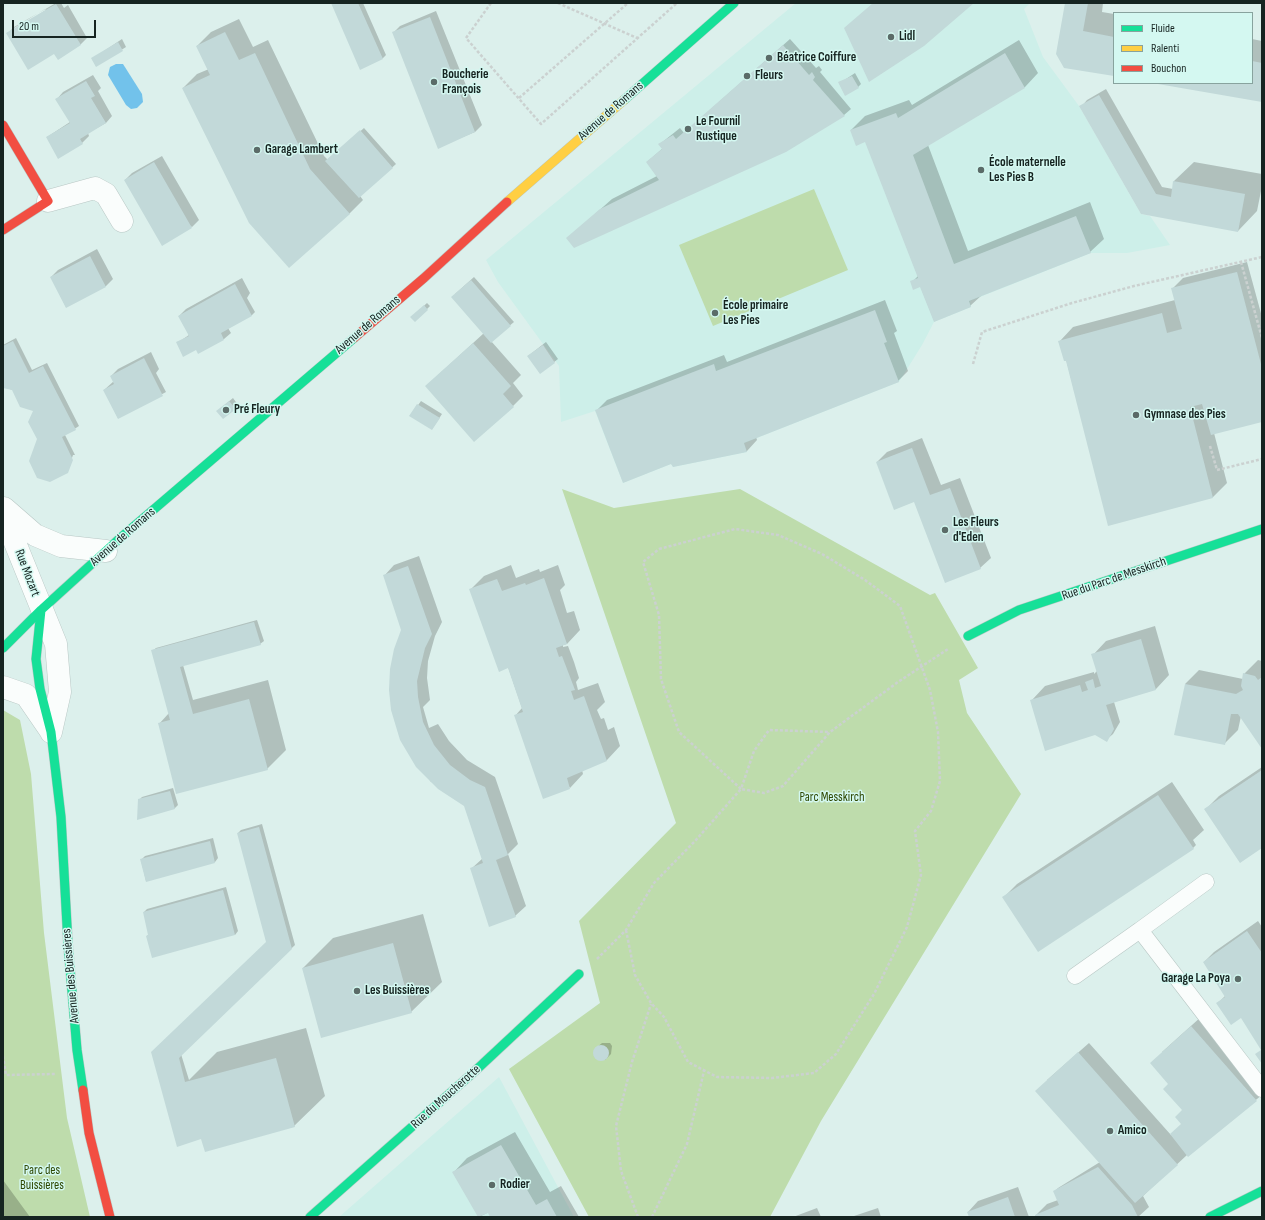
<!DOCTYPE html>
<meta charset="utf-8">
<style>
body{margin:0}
#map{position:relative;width:1265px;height:1220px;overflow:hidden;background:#dcf0ec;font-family:"Sofia Sans Condensed",sans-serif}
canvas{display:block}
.frame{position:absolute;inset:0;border:4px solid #162421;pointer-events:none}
.legend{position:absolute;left:1113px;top:12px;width:140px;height:72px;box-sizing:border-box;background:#d4f8f1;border:1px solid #88a39e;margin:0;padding:5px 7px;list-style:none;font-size:12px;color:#162421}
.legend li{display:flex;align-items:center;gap:8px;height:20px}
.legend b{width:20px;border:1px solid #88a39e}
.scale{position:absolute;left:12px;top:20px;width:84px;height:18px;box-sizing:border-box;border:2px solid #162421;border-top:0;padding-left:5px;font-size:12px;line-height:14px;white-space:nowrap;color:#162421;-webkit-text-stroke:3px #d4f8f1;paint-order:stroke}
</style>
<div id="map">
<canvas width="1265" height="1220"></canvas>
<div class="frame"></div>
<ul class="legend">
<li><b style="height:5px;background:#16e098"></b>Fluide</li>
<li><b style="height:5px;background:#ffcf43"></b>Ralenti</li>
<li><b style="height:5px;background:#f24e42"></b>Bouchon</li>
</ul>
<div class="scale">20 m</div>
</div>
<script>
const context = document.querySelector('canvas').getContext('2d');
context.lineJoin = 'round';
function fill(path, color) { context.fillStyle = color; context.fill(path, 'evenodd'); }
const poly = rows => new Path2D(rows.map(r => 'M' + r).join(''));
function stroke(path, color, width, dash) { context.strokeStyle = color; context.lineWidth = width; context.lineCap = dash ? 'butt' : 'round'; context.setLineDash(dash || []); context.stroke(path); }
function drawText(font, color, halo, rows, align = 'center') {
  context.font = font + ' "Sofia Sans Condensed",sans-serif'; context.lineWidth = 3; context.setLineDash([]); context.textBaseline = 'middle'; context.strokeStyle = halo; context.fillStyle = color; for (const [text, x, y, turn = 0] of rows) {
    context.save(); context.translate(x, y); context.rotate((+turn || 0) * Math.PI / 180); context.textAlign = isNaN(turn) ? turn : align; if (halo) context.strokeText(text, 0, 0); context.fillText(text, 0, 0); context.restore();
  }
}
const built = poly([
 [796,3,1030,3,1024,9,1043,57,1079,106,1141,214,1150,216,1170,245,1127,253,1091,253,970,301,971,307,934,322,922,345,899,382,744,443,747,452,673,467,671,464,623,483,595,411,561,422,559,366,498,282,486,260],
 [499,1077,574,1217,339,1217]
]);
const green = poly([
 [814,189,848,270,713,326,679,245],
 [562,489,614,508,740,489,930,595,935,593,978,668,959,680,967,713,1021,794,821,1121,770,1217,589,1217,509,1069,600,1003,579,921,676,823],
 [3,710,20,720,31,774,44,933,67,1118,90,1217,3,1217]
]);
const water = poly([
 [116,64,123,64,142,94,143,102,137,108,131,109,126,105,108,75,110,67]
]);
const shadow = poly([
 [56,3,61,3,64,8,68,5,87,38,80,45,7,34,14,27],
 [45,9,46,10,14,30,14,28],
 [332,3,363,3,386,55,383,58,361,68],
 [1066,3,1103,3,1102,12,1114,14,1114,75,1064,66],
 [436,11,482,125,475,132,439,147,393,33,400,26],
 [239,19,253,47,268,40,324,156,328,160,364,128,396,164,360,196,363,200,349,214,183,88,197,74,209,69,197,46,211,32],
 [122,39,126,47,96,66,92,59],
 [790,39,816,68,819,66,822,70,820,72,851,109,844,115,568,238,612,199,657,176,647,162,663,148,660,144,680,128,684,133],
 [1252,39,1262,41,1262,101,1159,83,1252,83],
 [1019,40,1038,73,1025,87,928,145,968,251,1090,202,1104,239,1090,252,982,295,970,306,912,282,918,276,866,141,851,130,865,116,909,100,912,105],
 [855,73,861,84,858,87,840,83],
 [93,75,101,88,98,91,112,116,106,123,88,133,89,136,82,143,47,137,70,122,57,99,63,92],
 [1106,89,1162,187,1173,189,1174,181,1194,162,1262,174,1262,186,1257,211,1238,231,1141,213,1081,107,1087,100],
 [162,156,199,220,192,227,125,180,132,173],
 [97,249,113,279,106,286,66,307,51,277,58,270],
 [1247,262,1262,317,1262,421,1214,433,1227,483,1213,497,1109,525,1066,359,1060,341,1073,327,1175,300,1172,289,1183,278],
 [474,277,514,322,491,341,521,375,513,383,523,396,513,406,437,376,484,333,455,294],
 [242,278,250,293,247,298,255,312,252,315,228,328,231,333,224,339,197,349,177,343,189,335,179,316,186,309],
 [885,300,897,331,894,333,908,371,898,381,756,437,757,440,747,451,674,466,672,463,596,411,607,400,724,355,727,362],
 [427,303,430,306,427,309,415,314],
 [16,338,32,370,47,363,79,426,65,435,75,455,73,455,67,472,38,439,34,411,13,390,3,387,3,345],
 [546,342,558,359,540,373,528,356],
 [151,352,159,369,156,373,166,392,118,418,104,390,114,381,111,376,118,369],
 [233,398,238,405,235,408,221,408],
 [421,401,442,414,432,429,411,415],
 [922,438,941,485,960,478,991,558,980,568,877,462,887,452],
 [419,556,442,622,435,636,428,661,427,678,430,700,423,707,429,728,438,724,449,741,467,760,495,777,518,844,508,854,526,906,515,916,471,869,483,858,465,805,430,781,403,630,384,576,394,565],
 [511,565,516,578,539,569,540,572,558,565,565,585,560,590,567,613,574,611,580,630,567,644,563,645,563,647,568,646,574,662,579,678,576,682,578,690,598,683,605,702,597,710,601,719,604,718,608,730,614,727,620,746,607,760,582,770,583,774,570,788,515,716,522,708,508,667,471,589,484,576],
 [257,620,264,641,260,644,183,665,193,700,268,680,286,750,267,769,159,724,169,713,152,651,156,648],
 [1155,626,1169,675,1156,689,1114,702,1120,722,1113,734,1106,740,1032,700,1045,686,1094,672,1094,674,1097,671,1093,655,1106,641],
 [1258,660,1262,661,1262,748,1241,716,1238,730,1224,744,1185,684,1199,670,1243,679,1244,674],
 [1262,767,1262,847,1205,810,1219,796],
 [1172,782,1204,830,1193,840,1196,845,1193,848,1004,897,1017,884],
 [173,788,178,805,174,809,139,800,142,797],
 [262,824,295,945,181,1054,189,1080,217,1052,306,1028,325,1096,294,1126,202,1137,152,1052,267,942,238,833,241,830],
 [213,838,218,858,215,862,146,881,141,860,145,856],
 [226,887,238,931,235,935,147,936,149,934,144,912,147,909],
 [423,914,442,982,411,1012,303,968,333,938],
 [1258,921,1262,927,1262,1049,1241,1017,1218,1003,1226,995,1204,962,1214,952],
 [1202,1016,1262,1095,1187,1155,1143,1196,1149,1207,1138,1217,1034,1217,1047,1204,1058,1200,1055,1191,1058,1188,1100,1162,1047,1080,1089,1043,1171,1135,1182,1124,1183,1110,1170,1084,1162,1052],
 [602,1043,610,1043,612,1046,611,1054,605,1060,597,1059,595,1057,595,1049],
 [515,1132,550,1192,561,1186,579,1217,491,1217,489,1212,479,1217,454,1172,467,1158],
 [3,1180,30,1217,3,1217],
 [1018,1187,1029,1217,970,1217,968,1212,978,1201],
 [817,1208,821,1217,793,1217],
 [878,1208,881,1217,853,1217,854,1216]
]);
const building = poly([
 [331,3,358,3,383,59,360,70],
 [873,3,974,3,924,46,869,82,844,28],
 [1065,3,1088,3,1083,31,1114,37,1114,76,1064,68,1056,54],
 [56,4,81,45,58,60,54,54,28,70,6,33],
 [430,17,475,132,438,149,392,32],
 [225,32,239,60,255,53,310,169,350,214,289,268,249,223,182,88,210,75,196,46],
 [118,42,123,51,96,67,91,58],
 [783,45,809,75,812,72,815,77,813,80,845,116,786,152,574,248,566,238,600,209,659,180,646,162,662,149,658,144,673,135,676,139],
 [1005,53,1025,88,913,155,954,264,1076,216,1091,253,969,301,971,307,934,322,920,287,913,290,910,281,918,278,865,142,856,146,850,130,896,113,898,118],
 [1252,61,1262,63,1262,102,1158,84,1252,83],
 [852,76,859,88,845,96,838,82],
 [86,81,95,96,91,98,106,123,80,139,83,144,58,159,46,137,70,123,55,99],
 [1099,95,1156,194,1171,197,1173,181,1245,194,1238,232,1141,214,1079,106],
 [360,130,393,168,359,198,325,161],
 [154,162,192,228,162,246,124,180],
 [90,256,106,287,66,308,50,277],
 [1237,272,1262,368,1262,422,1211,435,1202,404,1190,407,1213,498,1108,526,1066,361,1064,361,1058,341,1162,313,1167,333,1182,329,1171,288],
 [471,280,511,326,491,343,451,297],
 [235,284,252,316,221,333,224,340,198,354,196,350,183,357,176,342,189,336,178,316],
 [424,305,428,310,415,322,410,317],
 [875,310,887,342,884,343,899,382,744,443,747,452,673,467,671,464,623,483,595,410,714,364,716,371],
 [13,341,29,373,43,366,76,430,62,437,73,460,68,473,50,482,37,478,29,461,37,439,28,422,33,411,20,407,12,390,3,388,3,346],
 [473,343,511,386,503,394,514,407,474,442,425,386],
 [543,345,555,363,540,374,527,356],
 [144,358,163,396,118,419,103,390,114,384,110,376],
 [229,401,236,409,223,419,216,411],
 [417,404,440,418,432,430,409,416],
 [912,448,930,495,950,488,981,569,945,583,914,502,894,510,876,462],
 [408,566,432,634,425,648,417,681,418,697,423,722,434,745,450,765,470,780,485,787,508,855,496,860,516,917,489,927,470,868,483,863,464,806,438,789,416,767,400,740,391,710,389,690,390,669,394,649,401,630,383,575],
 [544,578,567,644,556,648,559,657,562,656,575,690,571,691,574,700,584,696,607,761,567,778,570,789,543,799,514,715,523,712,508,668,499,672,469,589,497,579,502,591,525,583,526,585],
 [254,622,261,645,180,667,193,714,249,699,268,770,176,794,158,723,170,720,151,650],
 [1141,639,1156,690,1106,705,1114,729,1107,742,1095,735,1045,751,1030,700,1080,685,1082,692,1088,690,1085,682,1093,679,1095,688,1101,686,1091,654],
 [1243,673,1255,676,1258,680,1262,677,1262,749,1238,714,1231,714,1225,745,1174,735,1185,684,1236,694,1243,690,1241,686],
 [1262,770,1262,848,1240,863,1204,809],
 [170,791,175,809,137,820,138,799],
 [1158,795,1194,849,1038,952,1002,897],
 [259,827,292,949,179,1058,185,1082,276,1058,295,1127,205,1152,201,1139,177,1147,151,1052,266,942,237,833],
 [210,841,215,863,146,882,140,859],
 [223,890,235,935,152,958,146,936,148,935,143,912],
 [1247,931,1262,953,1262,1064,1255,1054,1261,1050,1241,1018,1231,1025,1216,1003,1225,997,1203,962],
 [393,943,412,1013,321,1038,302,968],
 [1191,1026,1257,1101,1188,1157,1170,1134,1181,1124,1175,1117,1182,1110,1163,1089,1168,1084,1150,1063],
 '593 1053a8 8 0 1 1 16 0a8 8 0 1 1-16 0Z',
 [1078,1052,1178,1165,1135,1203,1035,1091],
 [501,1145,536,1205,547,1199,557,1217,490,1217,488,1213,478,1217,452,1172],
 [1098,1167,1132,1205,1138,1217,1036,1217,1035,1215,1059,1205,1053,1191],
 [1008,1197,1015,1217,969,1217,967,1212]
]);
const path = poly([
 [491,3,466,38,541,124,677,3],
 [558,3,637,38],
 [519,98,628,3],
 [1241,262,1262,338],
 [973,364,982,332,1072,303,1134,286,1262,257],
 [1210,446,1217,470,1262,459],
 [626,930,635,975,651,1003,664,1017,688,1062,717,1077,772,1078,814,1073,836,1054,874,994,907,927,921,875,915,831,931,811,940,781,938,732,930,690,900,606,865,580,822,554,778,535,735,529,659,549,643,562,659,615,661,679,679,732,741,789,754,751,769,730,830,732],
 [597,959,626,930,654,883,695,841,741,789,764,793,783,786,830,732,898,682,948,649],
 [3,1056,6,1075,55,1074],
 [638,1217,621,1171,616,1126,632,1062,651,1004],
 [652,1217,687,1144,704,1071]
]);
const lane = poly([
 [1140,930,1206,882],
 [1075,976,1140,930,1262,1089]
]);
const street = poly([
 [48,201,95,188,106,194,122,221],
 [4,508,35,535,61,546,106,551],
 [3,513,56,644,60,692,51,732],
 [3,687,26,695,50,730]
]);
const fast = poly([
 [624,100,734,3],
 [41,610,36,659,40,689,51,732,61,817,68,944,77,1050,83,1090],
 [968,636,1019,610,1262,529],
 [3,648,41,610,118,540,354,338],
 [310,1217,475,1071,579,974],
 [1210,1217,1262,1191]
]);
const slow = poly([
 [507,202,624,100]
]);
const jam = poly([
 [3,125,48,201,3,230],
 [354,338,424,278,507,202],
 [83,1090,89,1133,110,1217]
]);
const markers = [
 [891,37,4,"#5b6b68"],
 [769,58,4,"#5b6b68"],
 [747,76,4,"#5b6b68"],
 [434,82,4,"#5b6b68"],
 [688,129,4,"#5b6b68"],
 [257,150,4,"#5b6b68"],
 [981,170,4,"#5b6b68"],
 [715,313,4,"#5b6b68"],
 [226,410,4,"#5b6b68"],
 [1136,415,4,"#5b6b68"],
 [945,530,4,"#5b6b68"],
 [1238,979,4,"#5b6b68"],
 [357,991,4,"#5b6b68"],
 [1110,1131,4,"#5b6b68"],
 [492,1185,4,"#5b6b68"]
];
const poiNames = [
 ["Lidl",899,37],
 ["Béatrice Coiffure",777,58],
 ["Boucherie",442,75],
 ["François",442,90],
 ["Fleurs",755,76],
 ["Le Fournil",696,122],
 ["Rustique",696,137],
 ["Garage Lambert",265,150],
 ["École maternelle",989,163],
 ["Les Pies B",989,178],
 ["École primaire",723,306],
 ["Les Pies",723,321],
 ["Pré Fleury",234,410],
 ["Gymnase des Pies",1144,415],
 ["Les Fleurs",953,523],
 ["d'Eden",953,538],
 ["Garage La Poya",1230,979,"right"],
 ["Les Buissières",365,991],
 ["Amico",1118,1131],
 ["Rodier",500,1185]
];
const streetNames = [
 ["Avenue de Romans",611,111,-41],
 ["Avenue de Romans",368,325,-41],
 ["Avenue de Romans",123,537,-41],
 ["Rue Mozart",27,573,69],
 ["Rue du Parc de Messkirch",1114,579,-19],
 ["Avenue des Buissières",71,976,-95],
 ["Rue du Moucherotte",446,1097,-42]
];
const parkNames = [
 ["Parc Messkirch",832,798],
 ["Parc des",42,1171],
 ["Buissières",42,1186]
];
fill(built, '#cdefe9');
fill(green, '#bedcac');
fill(water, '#72c2eb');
fill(shadow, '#0003');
fill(building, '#c2d9d9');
stroke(lane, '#b8c7c4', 17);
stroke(street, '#b8c7c4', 23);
stroke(fast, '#b8c7c4', 10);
stroke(slow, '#b8c7c4', 10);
stroke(jam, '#b8c7c4', 10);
stroke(path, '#cbd1d0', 2.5, [3, 2]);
stroke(lane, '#fafdfc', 16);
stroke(street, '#fafdfc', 22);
stroke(fast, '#16e098', 9);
stroke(slow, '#ffcf43', 9);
stroke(jam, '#f24e42', 9);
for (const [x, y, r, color] of markers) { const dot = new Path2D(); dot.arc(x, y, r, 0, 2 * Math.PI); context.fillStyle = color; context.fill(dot); stroke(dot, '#d4f8f1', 1.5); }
drawText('bold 13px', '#162421', '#d4f8f1', poiNames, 'left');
drawText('13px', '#162421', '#d4f8f1', streetNames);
drawText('13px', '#2e4701', '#d4f8f1', parkNames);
</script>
